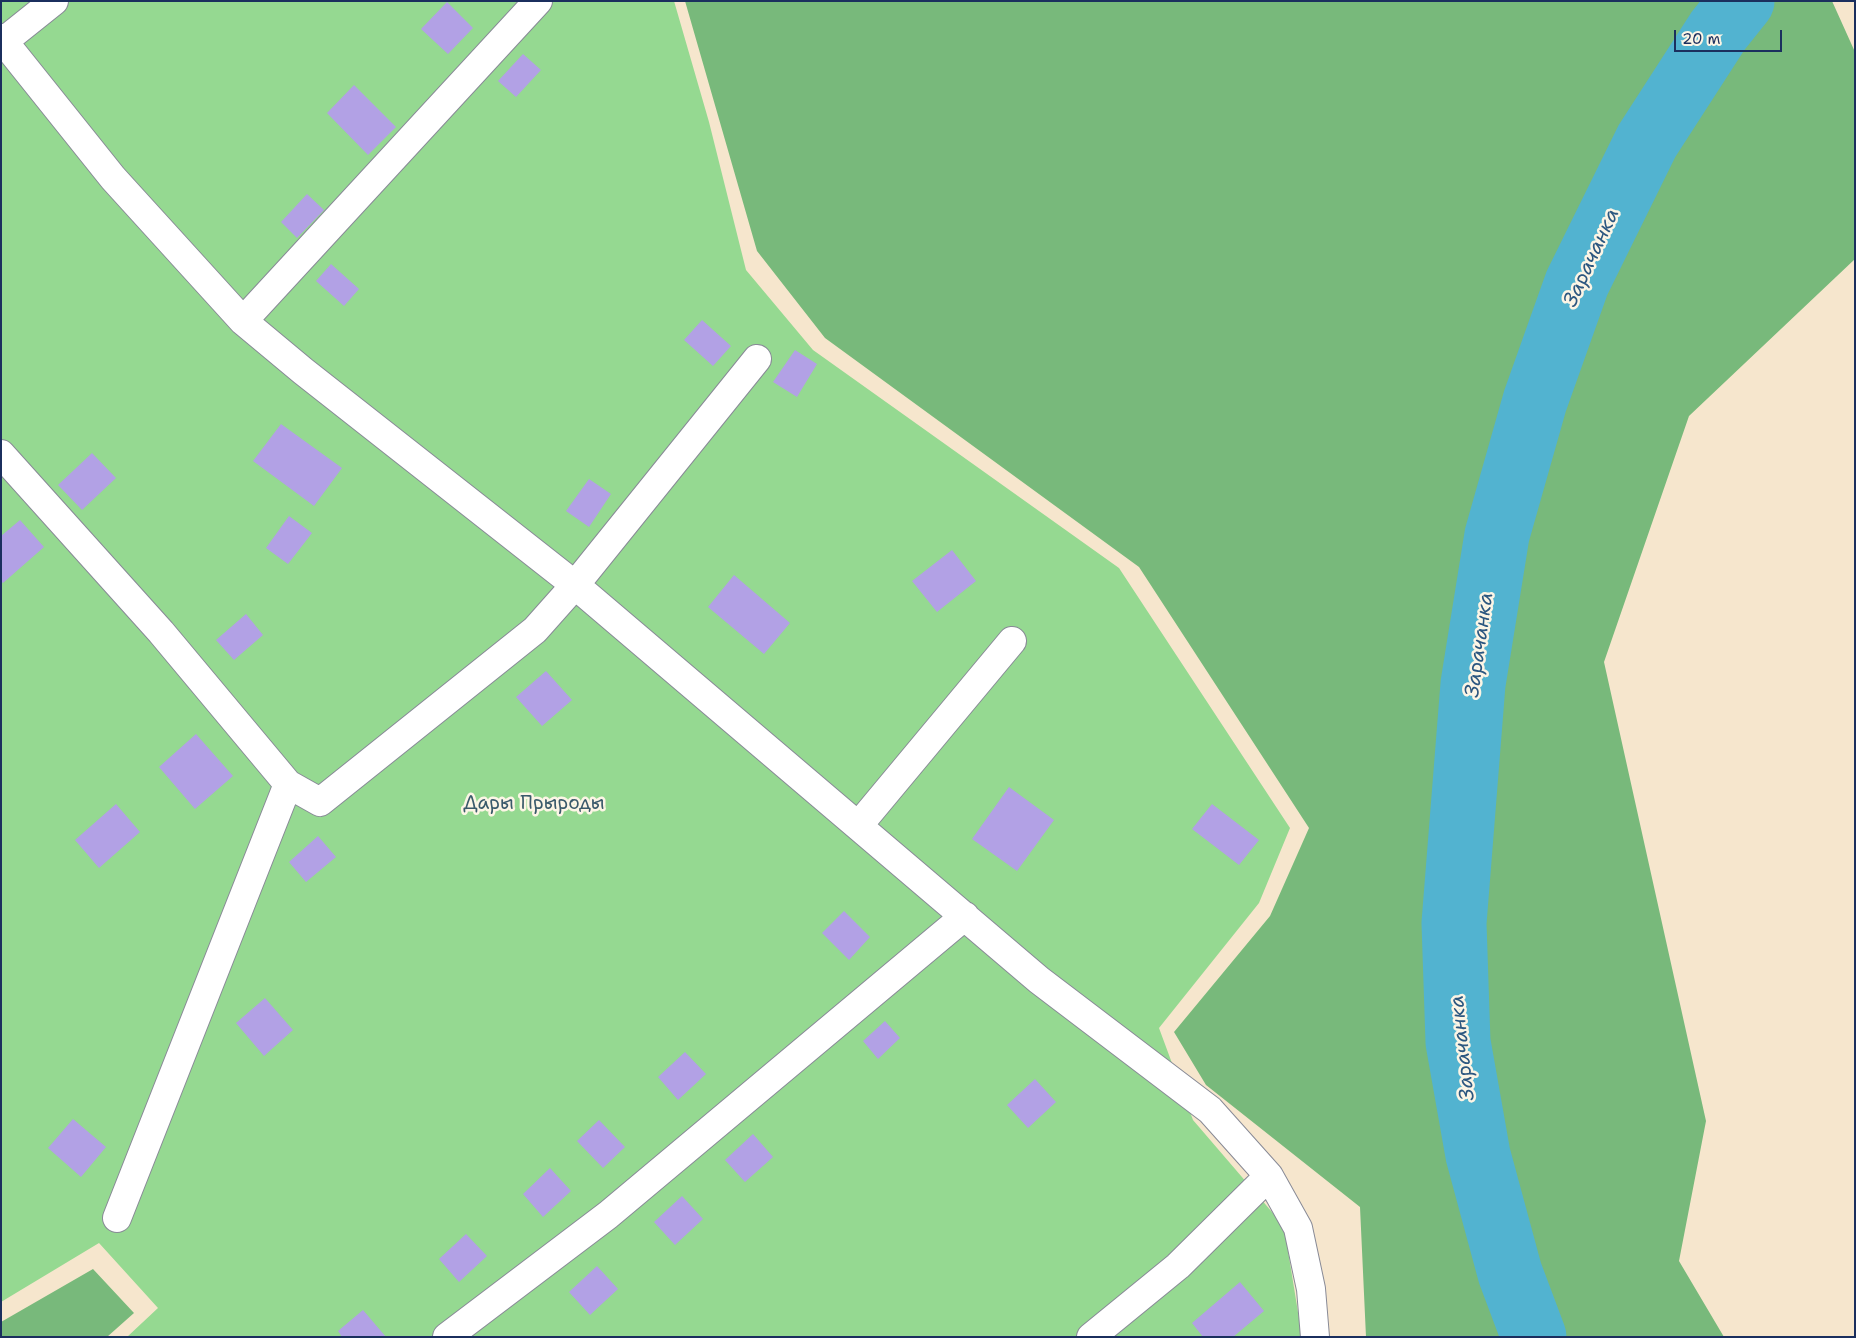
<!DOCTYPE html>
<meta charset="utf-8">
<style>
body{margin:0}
#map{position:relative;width:1856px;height:1338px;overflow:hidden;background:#f6e6cd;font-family:"Shantell Sans",sans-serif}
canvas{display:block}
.frame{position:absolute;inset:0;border:2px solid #1b2f5e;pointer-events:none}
.scale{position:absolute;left:1674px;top:30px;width:108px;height:22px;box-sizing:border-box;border:2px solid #1b2f5e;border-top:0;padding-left:6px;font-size:15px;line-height:18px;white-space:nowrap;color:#1b2f5e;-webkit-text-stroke:4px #fcf5e5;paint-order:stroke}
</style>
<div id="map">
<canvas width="1856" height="1338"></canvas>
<div class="frame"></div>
<div class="scale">20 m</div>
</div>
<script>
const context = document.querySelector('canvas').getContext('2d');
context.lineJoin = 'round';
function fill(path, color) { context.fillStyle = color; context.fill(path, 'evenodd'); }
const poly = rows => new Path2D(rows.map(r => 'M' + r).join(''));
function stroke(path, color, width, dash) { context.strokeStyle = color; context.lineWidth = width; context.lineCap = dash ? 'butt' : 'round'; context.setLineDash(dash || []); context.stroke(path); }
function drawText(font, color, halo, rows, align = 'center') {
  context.font = font + ' "Shantell Sans",sans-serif'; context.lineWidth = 5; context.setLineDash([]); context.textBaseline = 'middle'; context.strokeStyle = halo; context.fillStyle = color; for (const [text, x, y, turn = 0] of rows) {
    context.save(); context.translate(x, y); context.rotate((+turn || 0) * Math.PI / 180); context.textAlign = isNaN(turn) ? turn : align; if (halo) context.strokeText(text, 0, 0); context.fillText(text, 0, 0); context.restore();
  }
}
const green = poly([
 [1,1,674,1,709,122,746,270,813,350,1119,568,1290,828,1259,903,1159,1028,1193,1120,1284,1226,1302,1337,127,1337,158,1308,99,1243,1,1302]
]);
const forest = poly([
 [685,1,1832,1,1855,52,1855,259,1689,416,1604,662,1706,1121,1679,1261,1724,1337,1366,1337,1360,1207,1206,1085,1174,1032,1270,916,1309,828,1139,567,825,338,757,251],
 [93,1269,134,1313,107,1337,1,1337,1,1322]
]);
const river = poly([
 [1534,1337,1510,1273,1478,1155,1458,1042,1454,923,1473,684,1497,535,1535,401,1577,283,1647,141,1718,31,1742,1]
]);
const building = poly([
 [447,2,473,28,448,54,421,29],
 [523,54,541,70,516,97,498,81],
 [354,85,396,127,368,155,327,113],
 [307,194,324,210,297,238,281,222],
 [331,264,359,289,344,306,316,281],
 [702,320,731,346,713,366,684,340],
 [795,350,817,364,797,397,773,382],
 [281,424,342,468,314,506,253,461],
 [92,453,116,478,82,510,58,485],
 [589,479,611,494,589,527,566,511],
 [289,516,312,533,288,564,266,548],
 [20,520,44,547,3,583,1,581,1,536],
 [952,550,976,581,937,612,912,581],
 [734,575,790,623,764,654,708,607],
 [246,614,263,635,234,660,216,640],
 [546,671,572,700,542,726,516,697],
 [196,734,233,776,195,809,159,767],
 [1009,787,1054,820,1017,871,972,839],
 [116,804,140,832,99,868,75,840],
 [1212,804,1259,840,1239,865,1192,829],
 [318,836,336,857,306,882,289,862],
 [844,911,870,937,849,960,822,933],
 [265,998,293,1030,264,1056,236,1023],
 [885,1021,900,1038,878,1059,863,1041],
 [685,1052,706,1074,678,1100,658,1077],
 [1035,1079,1056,1102,1028,1128,1007,1105],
 [73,1119,106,1147,81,1177,48,1148],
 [599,1120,625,1147,603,1168,577,1141],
 [753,1134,773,1157,745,1182,725,1160],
 [550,1168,571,1191,543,1217,523,1194],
 [682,1196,703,1219,675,1245,654,1222],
 [466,1234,487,1256,459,1282,439,1259],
 [597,1266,618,1289,590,1315,569,1292],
 [1240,1282,1264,1311,1233,1337,1203,1337,1192,1323],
 [363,1310,386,1337,342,1337,338,1331]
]);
const minor = poly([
 [1,38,113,178,243,321,303,371,575,585,1039,980,1210,1110,1269,1176,1298,1228,1311,1289,1315,1337],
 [4,41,54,1],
 [243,321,538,1],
 [1,454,161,632,288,784,320,802,535,630,575,585,757,359],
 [858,826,1012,641],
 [117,1218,288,784],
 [447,1337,608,1215,965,916],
 [1091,1337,1178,1266,1269,1176]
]);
const parkNames = [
 ["Дары Прыроды",534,804]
];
const waterNames = [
 ["Зарачанка",1592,258,-65],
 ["Зарачанка",1480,645,-82],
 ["Зарачанка",1463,1048,-96]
];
fill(green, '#95d991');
fill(forest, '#78b97b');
stroke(river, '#52b3d0', 65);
fill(building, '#b2a1e5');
stroke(minor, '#888a96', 30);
stroke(minor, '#fff', 28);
drawText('19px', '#3a5a6b', '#fcf5e5', parkNames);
drawText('italic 20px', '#2c5780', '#fcf5e5', waterNames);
</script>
